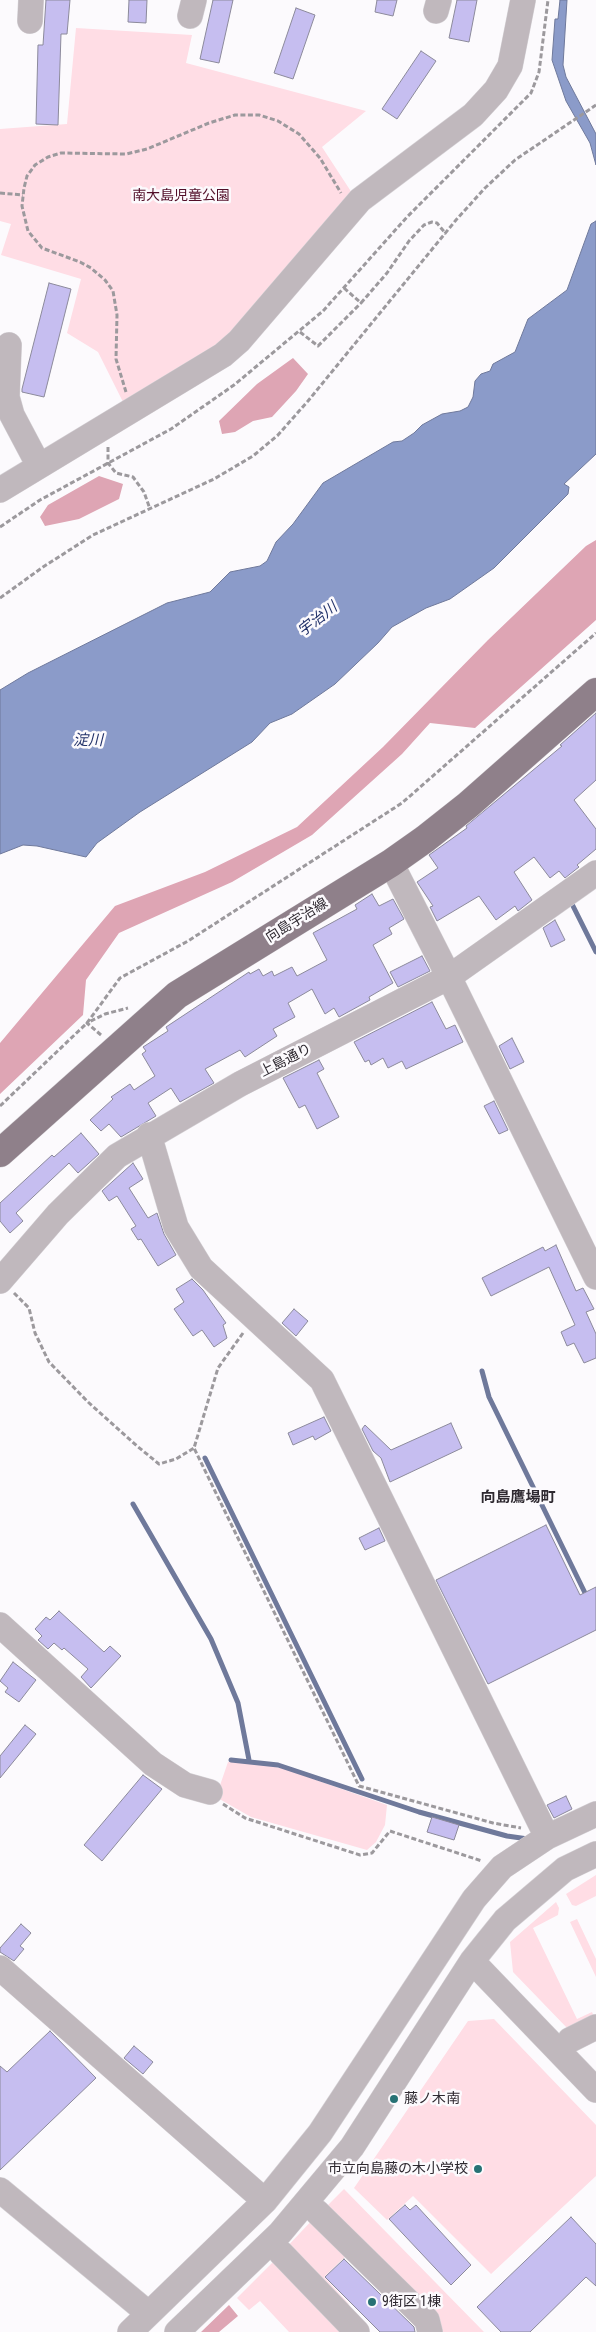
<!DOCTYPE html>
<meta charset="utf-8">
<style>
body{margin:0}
canvas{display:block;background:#fcfafd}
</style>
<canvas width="596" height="2332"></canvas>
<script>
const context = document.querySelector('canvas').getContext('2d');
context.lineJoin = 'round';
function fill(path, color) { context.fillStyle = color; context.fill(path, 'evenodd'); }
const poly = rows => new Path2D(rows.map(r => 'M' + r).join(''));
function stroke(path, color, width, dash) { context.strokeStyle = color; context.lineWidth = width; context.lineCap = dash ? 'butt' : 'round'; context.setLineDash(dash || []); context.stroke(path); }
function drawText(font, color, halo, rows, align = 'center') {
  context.font = font + ' "Roboto Condensed","Noto Sans JP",sans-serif'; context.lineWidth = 5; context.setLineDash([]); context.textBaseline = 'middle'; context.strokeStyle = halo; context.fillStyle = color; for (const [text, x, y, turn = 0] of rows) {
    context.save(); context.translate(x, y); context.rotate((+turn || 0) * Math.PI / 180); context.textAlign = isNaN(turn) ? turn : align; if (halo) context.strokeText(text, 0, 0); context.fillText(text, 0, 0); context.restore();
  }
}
const green = poly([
 [76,28,192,35,186,63,366,111,322,147,352,193,218,349,125,406,98,352,67,333,81,279,1,255,11,224,0,221,0,129,67,124],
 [245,1761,285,1769,387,1805,385,1825,376,1842,367,1850,251,1817,216,1797,228,1762],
 [596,1875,596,1896,576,1906,572,1905,566,1894],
 [556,1902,559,1908,558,1915,533,1928,577,2019,592,2012,594,2017,568,2029,513,1972,510,1942],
 [577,1919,596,1959,596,1977,570,1922],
 [494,2019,596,2125,596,2176,491,2274,413,2196,387,2220,354,2188,468,2021],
 [344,2189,484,2332,438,2332,328,2205],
 [317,2215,350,2252,324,2277,349,2304,342,2311,283,2251],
 [278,2257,353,2332,289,2332,260,2301,249,2310,237,2298]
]);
const forest = poly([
 [293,358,308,374,296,391,272,417,253,421,235,432,222,434,219,421,257,384],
 [99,476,123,484,119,499,79,519,45,526,40,517,48,505],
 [596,540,596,620,475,728,430,723,402,754,312,835,232,882,119,933,86,980,83,1015,0,1094,0,1043,115,906,205,872,297,827,383,747,488,640,586,546],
 [229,2305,238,2316,219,2332,201,2332]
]);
const water = poly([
 [560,0,567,0,563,65,566,77,596,134,596,165,590,143,566,101,552,60,555,19,558,19,560,0],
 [596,221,596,454,564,484,569,487,568,494,494,568,450,599,426,608,392,627,378,643,335,684,292,714,270,723,252,742,140,812,97,843,86,857,37,846,23,845,0,854,0,690,28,673,167,603,210,592,230,572,260,566,267,561,276,542,293,524,323,483,393,442,402,441,414,433,422,425,442,414,460,411,468,407,473,397,475,381,481,374,490,371,493,364,515,352,528,319,567,290,591,224,596,221]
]);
const stream = poly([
 [570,900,596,952],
 [482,1371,489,1397,587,1597],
 [205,1458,362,1779],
 [133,1504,211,1639,238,1703,249,1760],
 [231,1760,278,1765,419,1812,507,1836,528,1839]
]);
const building = poly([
 [46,0,70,0,67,34,61,34,58,125,36,124,38,45,43,45,46,0],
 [129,0,147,0,146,23,128,22,129,0],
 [213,0,233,0,219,63,200,59,213,0],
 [377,0,397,0,393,16,375,12,377,0],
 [457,0,477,0,469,42,449,38,457,0],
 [296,8,315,15,293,79,274,73,296,8],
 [421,51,436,61,397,119,382,109,421,51],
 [49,283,71,289,44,397,22,392,22,389,49,283],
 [596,713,596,780,574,800,596,829,596,849,577,865,579,867,565,878,559,871,550,878,534,857,514,872,532,900,518,911,515,906,496,920,479,896,437,921,430,907,433,906,417,882,438,868,429,855,467,828,466,826,562,746,560,745,596,713],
 [372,894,379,906,393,899,404,919,389,928,392,934,373,945,393,983,369,997,370,1000,339,1017,334,1008,325,1014,312,989,288,1003,295,1017,273,1029,277,1036,245,1057,240,1050,205,1069,214,1083,180,1102,171,1088,148,1103,156,1116,121,1137,109,1124,101,1131,90,1120,113,1099,111,1097,130,1084,134,1090,155,1076,142,1054,146,1051,143,1047,168,1031,166,1027,249,972,250,974,259,969,263,976,272,971,274,976,292,967,297,976,327,960,313,933,357,909,355,905,372,894],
 [555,920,565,940,551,947,543,928,555,920],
 [422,956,430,971,398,987,390,972,422,956],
 [432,1002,446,1029,455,1025,463,1042,406,1069,402,1061,388,1068,383,1058,371,1065,369,1060,365,1062,354,1042,432,1002],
 [512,1038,524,1062,510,1069,499,1046,512,1038],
 [319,1060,324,1069,317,1073,339,1117,317,1129,305,1105,299,1108,283,1078,319,1060],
 [494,1101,508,1130,499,1134,484,1106,494,1101],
 [81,1133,99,1154,78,1173,69,1163,16,1213,23,1221,10,1233,0,1221,0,1203,52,1155,54,1157,81,1133],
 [133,1163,143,1179,129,1188,148,1218,157,1213,164,1234,176,1255,158,1266,141,1239,138,1240,131,1229,136,1226,117,1196,109,1201,102,1191,133,1163],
 [556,1245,576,1291,583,1288,594,1309,586,1312,596,1334,596,1358,584,1363,574,1343,567,1346,561,1332,575,1325,549,1267,491,1296,482,1278,543,1247,545,1251,556,1245],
 [192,1279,203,1290,226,1323,223,1325,227,1338,214,1347,202,1330,193,1336,174,1309,184,1302,176,1289,192,1279],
 [294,1309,308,1321,296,1336,282,1323,294,1309],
 [324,1417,331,1431,315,1440,313,1436,293,1445,288,1433,324,1417],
 [451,1423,462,1448,390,1482,381,1458,373,1451,362,1429,365,1425,391,1450,451,1423],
 [546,1525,580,1595,596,1587,596,1630,488,1684,436,1580,546,1525],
 [379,1528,385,1541,365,1550,359,1538,379,1528],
 [59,1611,104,1652,110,1646,121,1656,91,1688,81,1677,88,1669,64,1648,62,1650,54,1643,48,1649,38,1640,42,1636,35,1629,46,1617,50,1620,59,1611],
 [13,1662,36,1680,19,1702,5,1692,8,1688,0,1681,13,1662],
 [25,1725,36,1734,0,1778,0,1756,25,1725],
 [143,1775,162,1789,102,1861,84,1845,143,1775],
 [566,1796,572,1809,554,1818,547,1805,566,1796],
 [432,1817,459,1825,454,1840,427,1832,432,1817],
 [21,1924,31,1933,20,1946,24,1949,14,1961,0,1952,0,1948,21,1924],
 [50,2031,96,2078,0,2170,0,2066,7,2072,50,2031],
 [134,2046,153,2062,143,2074,124,2058,134,2046],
 [405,2205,410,2210,416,2205,471,2265,451,2285,389,2219,405,2205],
 [571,2217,596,2244,596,2286,586,2277,530,2332,501,2332,477,2307,571,2217],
 [344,2259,414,2327,415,2332,380,2332,325,2277,344,2259]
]);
const path = poly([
 [0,193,23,195],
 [344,288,361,303,387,273,409,241,424,225,432,222,437,223,446,234],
 [300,332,318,346,361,303],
 [126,392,116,359,117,315,113,291,105,280,91,268,80,262,42,248,28,231,22,206,24,188,27,176,35,165,48,157,61,153,126,154,147,149,209,123,235,115,259,115,278,121,299,134,320,158,341,193],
 [108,447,108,463,116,473,133,477,144,492,150,509],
 [0,527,40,500,171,429,234,385,323,311,407,217,531,93,539,72,548,0],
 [0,598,43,567,93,535,214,479,253,456,278,435,308,401,456,220,485,188,515,160,596,105],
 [101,1035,87,1023,105,1014,128,1008],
 [0,1106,87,1023,120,978,188,941,402,803,596,633],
 [14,1293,29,1308,35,1333,49,1362,88,1402,137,1446,159,1464,176,1459,194,1448],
 [243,1333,218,1368,194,1448,359,1786,493,1823,521,1828],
 [223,1804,245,1818,360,1855,372,1853,390,1831,482,1861]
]);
const minor = poly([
 [436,11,439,0],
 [190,16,194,0],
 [30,21,31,0],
 [9,345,7,397,12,415,39,466],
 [0,490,223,355,239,341,360,200,473,115,496,90,510,66,523,0],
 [391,863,449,977,596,1277],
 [149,1135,176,1227,201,1268,322,1380,547,1837],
 [0,1281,58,1214,117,1156,240,1084,449,977,596,873],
 [0,1625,153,1764,185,1785,210,1792],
 [472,1961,596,2090],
 [0,1968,265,2201],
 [570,2040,596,2027],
 [0,2190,148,2313],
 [317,2212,427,2320,430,2332],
 [281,2253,357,2332],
 [130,2332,265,2201,320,2133,474,1899,502,1867,547,1837,596,1814],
 [177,2332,280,2233,352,2147,472,1961,505,1920,565,1869,596,1854]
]);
const major = poly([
 [0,1153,177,995,391,863,425,839,468,805,596,692]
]);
const markers = [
 [394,2099,5,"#277275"],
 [478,2169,5,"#277275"],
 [372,2302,5,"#277275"]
];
const parkNames = [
 ["南大島児童公園",181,196]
];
const streetNames = [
 ["向島宇治線",297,921,-32],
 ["上島通り",286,1061,-27]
];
const poiNames = [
 ["藤ノ木南",404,2099],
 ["市立向島藤の木小学校",468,2169,"right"],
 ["9街区 1棟",382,2302]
];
const waterNames = [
 ["宇治川",318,620,-38],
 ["淀川",88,741]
];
const neighbourhoodNames = [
 ["向島鷹場町",518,1498]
];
fill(green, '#ffdde5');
fill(forest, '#dea5b4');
fill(water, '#8b9bc9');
stroke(water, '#6f799b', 1);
stroke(stream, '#6f799b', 5);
fill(building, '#c6bef0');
stroke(building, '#8c8a9b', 1);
stroke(minor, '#d7d4d8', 26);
stroke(major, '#d7d4d8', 29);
stroke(path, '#9c999d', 3, [5, 2.5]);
stroke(minor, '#c0b8bd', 25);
stroke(major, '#8f808a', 28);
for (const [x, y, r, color] of markers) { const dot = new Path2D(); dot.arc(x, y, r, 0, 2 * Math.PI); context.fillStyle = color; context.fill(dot); stroke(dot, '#fcfafd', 2); }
drawText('14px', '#520f29', '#fcfafd', parkNames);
drawText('14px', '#2e2930', '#fcfafd', streetNames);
drawText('14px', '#2e2930', '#fcfafd', poiNames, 'left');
drawText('italic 15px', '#213169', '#fcfafd', waterNames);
drawText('bold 15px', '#2e2930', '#fcfafd', neighbourhoodNames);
</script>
